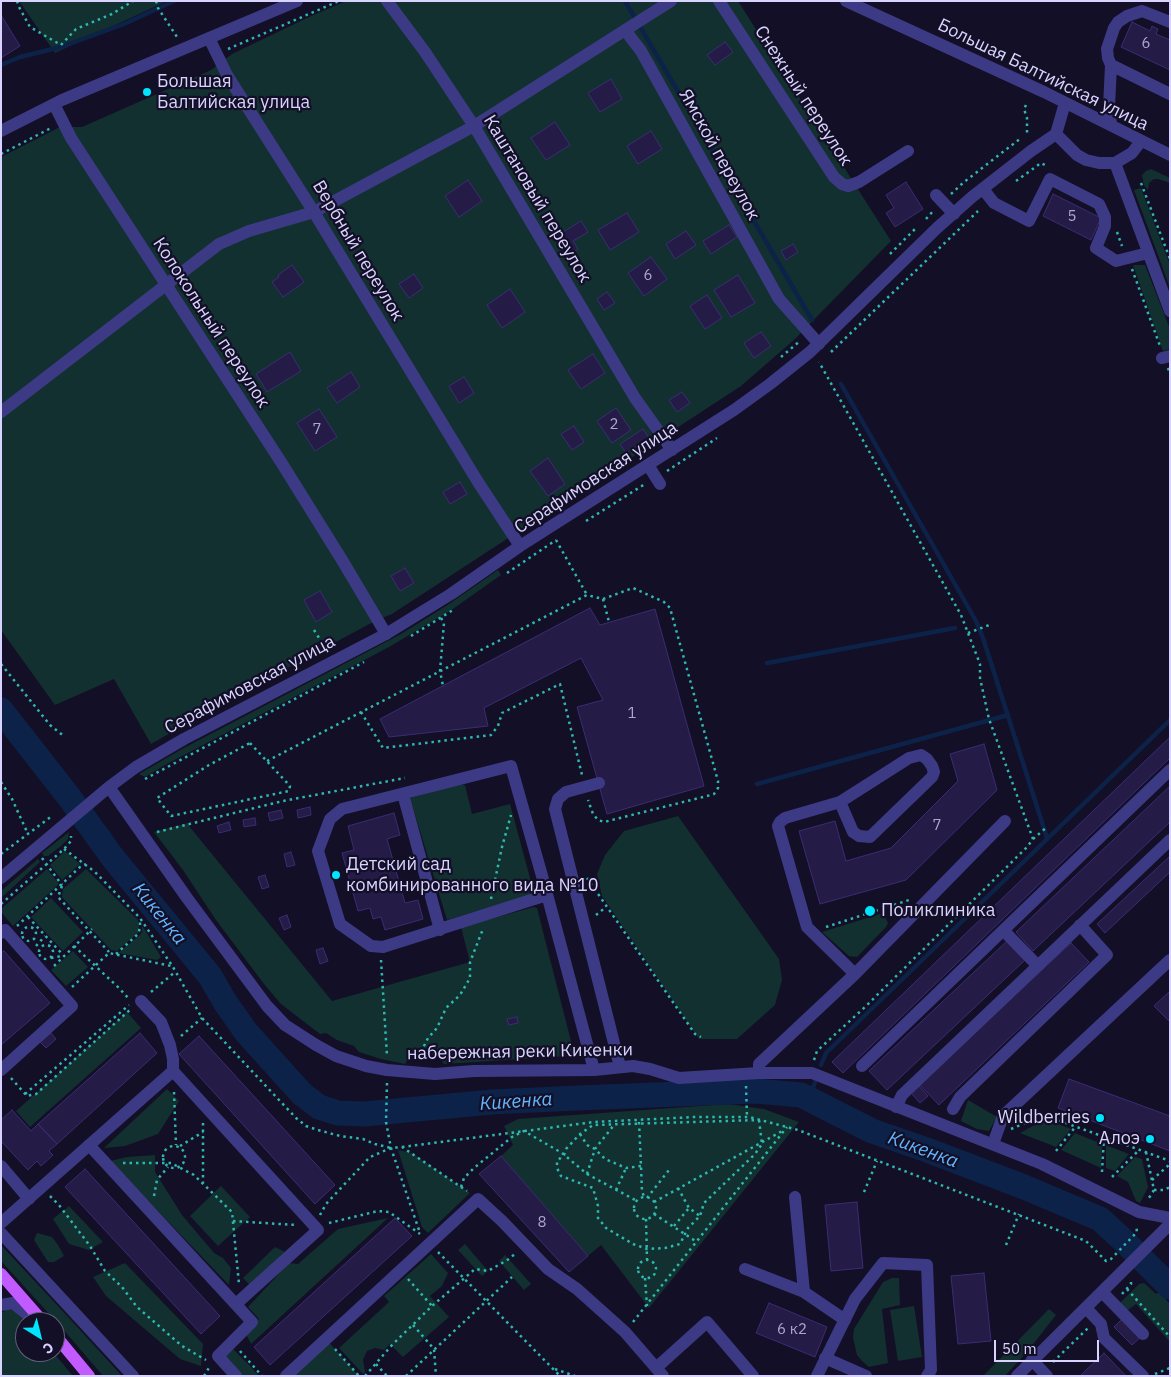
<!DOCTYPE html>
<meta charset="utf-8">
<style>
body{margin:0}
#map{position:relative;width:1171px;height:1377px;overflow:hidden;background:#130f26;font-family:"IBM Plex Sans",sans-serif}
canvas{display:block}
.frame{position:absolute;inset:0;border:2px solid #d9d4ff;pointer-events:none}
.north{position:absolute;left:15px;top:1312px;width:50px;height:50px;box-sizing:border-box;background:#130f26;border:1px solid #625e7d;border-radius:50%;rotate:144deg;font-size:14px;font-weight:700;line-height:20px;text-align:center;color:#d9d4ff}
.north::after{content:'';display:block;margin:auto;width:18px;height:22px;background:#00e5ff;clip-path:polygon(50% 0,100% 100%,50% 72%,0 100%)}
.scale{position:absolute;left:994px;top:1340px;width:105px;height:22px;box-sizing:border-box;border:2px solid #d9d4ff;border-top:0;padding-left:6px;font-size:15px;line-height:18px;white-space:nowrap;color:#d9d4ff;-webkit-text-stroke:4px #130f26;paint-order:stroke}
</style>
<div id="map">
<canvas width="1171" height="1377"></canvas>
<div class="frame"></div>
<div class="north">С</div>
<div class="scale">50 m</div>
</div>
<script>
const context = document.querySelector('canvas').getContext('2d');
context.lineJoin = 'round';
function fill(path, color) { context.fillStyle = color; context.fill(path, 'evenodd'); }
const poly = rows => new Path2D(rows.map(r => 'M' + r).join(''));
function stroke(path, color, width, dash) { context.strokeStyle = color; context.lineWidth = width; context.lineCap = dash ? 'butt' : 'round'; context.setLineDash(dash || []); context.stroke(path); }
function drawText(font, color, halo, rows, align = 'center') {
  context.font = font + ' "IBM Plex Sans",sans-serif'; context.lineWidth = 4.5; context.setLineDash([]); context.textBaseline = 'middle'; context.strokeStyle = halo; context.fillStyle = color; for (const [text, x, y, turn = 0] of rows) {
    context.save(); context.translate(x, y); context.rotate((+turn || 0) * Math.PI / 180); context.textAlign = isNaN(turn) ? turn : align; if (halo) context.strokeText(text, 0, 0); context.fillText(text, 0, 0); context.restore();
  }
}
const green = poly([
 [19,1,167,1,55,53],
 [346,1,738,1,891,241,795,339,741,386,392,614,377,620,257,684,151,744,114,679,55,705,1,630,1,157,60,127,82,127,211,70,232,54,311,16],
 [1151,169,1170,178,1170,183,1158,179,1154,179,1149,183,1148,190,1144,185,1142,175,1146,171],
 [1141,188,1170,265,1170,288,1134,190],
 [1133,265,1145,265,1170,329,1170,349,1163,351],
 [498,570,501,575,450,611,389,647,224,734,165,765,145,777,139,774,182,749,401,634,446,606],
 [459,784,465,785,472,814,510,804,533,889,530,895,447,920,410,798],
 [678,816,779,959,782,980,775,1005,737,1039,699,1039,602,896,597,874,605,855,624,831],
 [192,822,189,826,332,1001,470,962,461,927,534,907,537,908,574,1053,569,1056,444,1064,437,1055,412,1055,405,1064,381,1059,359,1052,354,1046,337,1040,326,1033,320,1034,281,1004,264,984,216,920,183,870,154,832],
 [69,832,68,839,61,846,48,856,44,856,42,853],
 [65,851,80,864,62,880,50,865],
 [38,859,40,862,1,898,1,891],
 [47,869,59,884,13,926,1,912,1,909],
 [86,869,138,920,139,926,138,933,117,951,111,950,62,897,63,889],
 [51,898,83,932,63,951,31,917],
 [883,913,888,923,886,927,857,957,849,956,822,932],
 [142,925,161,957,157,960,118,953,140,935,142,932],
 [73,951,88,967,66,986,51,970],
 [127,1012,141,1028,30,1127,16,1111],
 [167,1089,179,1101,158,1134,125,1146,104,1148],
 [968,1100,997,1117,989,1131,977,1129,961,1121],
 [728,1104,764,1109,799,1122,649,1308,601,1245,588,1256,501,1156,513,1145,504,1126,518,1119],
 [1048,1120,1071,1129,1056,1147,1020,1133,1042,1121],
 [1075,1133,1102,1144,1101,1168,1061,1150],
 [1106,1145,1129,1154,1115,1171,1106,1168],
 [398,1150,412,1153,470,1193,428,1233,422,1227],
 [155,1155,155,1172,182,1215,214,1253,223,1258,231,1268,229,1285,110,1161,127,1157],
 [1135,1157,1142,1159,1148,1187,1140,1203,1136,1201,1128,1182,1117,1176],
 [221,1186,250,1217,218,1246,190,1216],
 [69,1206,103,1242,89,1250,69,1244,53,1219],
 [388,1218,251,1344,246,1334,259,1319,248,1307,289,1263,298,1264,338,1229],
 [37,1233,52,1237,58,1245,64,1256,54,1262,48,1262,34,1240],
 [465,1244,488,1271,482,1276,458,1250],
 [1,1245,71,1320,122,1376,103,1376,62,1328,1,1261],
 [275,1247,285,1252,250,1285,243,1278],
 [431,1254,448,1273,442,1286,430,1296,449,1317,403,1357,390,1344,384,1350,375,1348,367,1351,363,1360,365,1372,363,1374,339,1348,389,1302,384,1296],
 [505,1255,531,1284,524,1290,499,1261],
 [125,1263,203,1344,201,1366,180,1359,106,1296,93,1277],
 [892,1278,899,1278,900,1305,882,1309,888,1363,869,1367,862,1361,857,1355,853,1338,854,1329,883,1282],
 [1144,1283,1156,1294,1159,1292,1170,1304,1170,1342,1136,1304,1128,1310,1120,1303,1139,1284],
 [914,1306,922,1357,898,1361,890,1310],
 [1049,1309,1056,1315,1027,1352,1005,1376,983,1376],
 [6,1310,13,1310,20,1315,27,1322,25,1322,25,1352,53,1352,73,1376,1,1376,1,1313],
 [326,1339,359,1376,286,1376],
 [231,1347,250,1366,259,1376,240,1376,222,1356]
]);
const water = poly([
 [104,829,109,830,114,839,106,846,97,850,91,841]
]);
const stream = poly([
 [625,1,812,320],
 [1,65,20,57,61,47,124,24,174,1],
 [841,384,976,621,983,638,1047,838],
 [767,663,955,628],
 [757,784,1008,715],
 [69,797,76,792],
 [821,1065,826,1053,1170,720],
 [809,1098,817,1077]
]);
const river = poly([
 [1,710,69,797,113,858,210,976,225,1002,246,1032,302,1094,319,1107,338,1113,364,1114,492,1102,577,1098,756,1091,801,1095,872,1131,927,1150,1024,1187,1100,1219,1123,1240,1170,1287]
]);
const building = poly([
 [1,15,20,46,1,58,1,15],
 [1132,22,1150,31,1152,26,1158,29,1156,34,1170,40,1170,70,1121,47,1132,22],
 [725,42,733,52,715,65,707,55,725,42],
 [611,79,622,99,600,112,588,93,611,79],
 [555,122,570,145,546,160,531,138,555,122],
 [651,131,662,149,638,164,627,146,651,131],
 [468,180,482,201,459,217,445,196,468,180],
 [906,182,923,209,895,227,886,213,894,208,886,195,906,182],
 [1053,194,1101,218,1091,240,1043,216,1053,194],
 [627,213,639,232,610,250,598,230,627,213],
 [581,221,588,232,573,241,578,249,568,255,557,236,581,221],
 [729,225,737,237,711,254,703,241,729,225],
 [686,231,696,245,675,259,666,244,686,231],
 [793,244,798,252,786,260,781,251,793,244],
 [651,257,667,279,644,296,628,273,651,257],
 [292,265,304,282,283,297,272,282,279,277,278,275,292,265],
 [414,274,423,288,409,298,399,284,414,274],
 [738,275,755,303,731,317,714,290,738,275],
 [510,289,525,312,502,328,487,305,510,289],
 [607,292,615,303,604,310,597,299,607,292],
 [707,295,722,318,705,329,690,306,707,295],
 [761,332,771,346,754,358,744,343,761,332],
 [290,352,301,371,267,392,256,374,290,352],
 [593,354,605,373,581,389,568,370,593,354],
 [351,372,360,387,337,403,327,388,351,372],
 [464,377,474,393,459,403,449,386,464,377],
 [682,392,690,403,677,412,669,400,682,392],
 [616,408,631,430,612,443,597,421,616,408],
 [319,409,337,437,315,451,297,423,319,409],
 [574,426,584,442,572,450,561,434,574,426],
 [643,429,649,438,626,453,620,444,643,429],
 [548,458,565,484,548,496,530,471,548,458],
 [460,482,467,494,450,504,443,492,460,482],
 [405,568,414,583,400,591,391,576,405,568],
 [320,591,332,612,316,622,304,600,320,591],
 [590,608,600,625,655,609,704,786,607,814,577,707,603,700,581,658,484,708,488,726,389,737,380,719,590,608],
 [1170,737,1170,758,843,1073,832,1062,1170,737],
 [984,744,997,790,906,880,820,904,799,831,835,821,846,861,891,848,958,781,950,754,984,744],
 [1170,786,1170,822,1033,951,1016,932,1170,786],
 [310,807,311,815,298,818,297,810,310,807],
 [281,810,283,818,270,821,268,813,281,810],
 [394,813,400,835,387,839,405,903,418,900,423,919,385,930,381,917,373,919,370,908,358,911,342,853,354,850,348,826,394,813],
 [255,818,256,825,244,827,243,820,255,818],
 [229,822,231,830,219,833,217,826,229,822],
 [291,852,295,865,287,867,284,854,291,852],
 [1170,856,1170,872,1105,933,1097,924,1170,856],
 [265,875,269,887,262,889,258,877,265,875],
 [287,915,291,927,284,930,279,918,287,915],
 [1007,941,1025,960,887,1090,869,1071,1007,941],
 [1071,943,1089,962,939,1105,919,1084,1071,943],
 [323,948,328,961,320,964,316,950,323,948],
 [4,951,50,1003,1,1045,1,953,4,951],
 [1170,991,1170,1022,1154,1006,1170,991],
 [517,1017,518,1023,509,1025,507,1019,517,1017],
 [51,1033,56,1039,46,1048,40,1042,51,1033],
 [140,1033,157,1053,57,1144,38,1124,140,1033],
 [199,1036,335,1185,315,1204,179,1054,199,1036],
 [1069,1079,1170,1116,1170,1151,1058,1108,1069,1079],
 [919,1086,928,1096,920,1103,911,1093,919,1086],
 [12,1110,31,1131,38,1124,57,1144,49,1151,53,1155,41,1166,37,1161,28,1170,1,1141,1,1120,12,1110],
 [501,1156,588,1256,569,1272,479,1174,501,1156],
 [85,1169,220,1316,201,1334,65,1187,85,1169],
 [857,1202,863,1268,831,1271,825,1205,857,1202],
 [395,1218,412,1236,270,1365,254,1347,395,1218],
 [984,1273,991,1341,958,1344,951,1276,984,1273],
 [769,1303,827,1327,815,1357,756,1333,769,1303],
 [1123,1318,1142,1336,1132,1345,1114,1327,1123,1318],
 [1104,1353,1126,1376,1080,1376,1100,1357,1104,1353]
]);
const path = poly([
 [17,1,19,7,30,27,61,45,76,29,112,14,133,1],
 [156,1,158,8,177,37],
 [228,49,339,1],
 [1026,105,1024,109,1027,118,1027,135],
 [1,154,51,128],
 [1016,181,1041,163,1047,166],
 [1141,183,1170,259],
 [951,194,964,182,1021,138],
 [926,219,934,210],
 [1117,232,1122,246],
 [890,254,916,228],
 [1132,269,1160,346],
 [831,352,978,211],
 [781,357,800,341],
 [1168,368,1170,374],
 [667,471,717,438],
 [586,521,645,484],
 [556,540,587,595],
 [507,573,556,540],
 [603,599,609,622],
 [441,618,444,623,440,671,443,686],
 [314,630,326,649],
 [968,633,992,624],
 [411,636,453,610],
 [1,664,50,725,65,737],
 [361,712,383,748,491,735,498,726,502,713,560,684,582,775],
 [250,743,290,786,289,791,171,816,157,798,209,765,250,743],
 [267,761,587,595,603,599,633,588,664,602,670,608,718,781,718,788,714,794,711,795,604,822,598,820,593,814,588,800],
 [145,779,364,662],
 [1,782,12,799,28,834],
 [157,832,283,801,405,778],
 [1033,839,1047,827],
 [64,849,95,872,140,918,173,967,202,1018,296,1118,306,1126,318,1130,340,1136,363,1139,375,1144,391,1148],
 [1,854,52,816],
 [42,858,62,885],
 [587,878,695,1034,701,1037],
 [62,886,58,897,109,952],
 [491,899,502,847,511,815],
 [1,904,64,849,71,841,71,836],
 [596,915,606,907],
 [28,917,64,956],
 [17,926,80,867,86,864],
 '22 934a7 7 0 1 1 14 0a7 7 0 1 1-14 0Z',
 [826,927,909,900],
 '39 952a7 7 0 1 1 14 0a7 7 0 1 1-14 0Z',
 [36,946,45,936],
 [74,946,119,988,129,999],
 [116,954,138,934,140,928,140,920],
 [51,958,62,956],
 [381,960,387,1056],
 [54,966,92,929],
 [72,987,109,953,171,966],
 [151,992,175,972],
 [181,1036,202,1018],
 [422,1059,423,1048,428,1038,437,1028,446,1008,460,995,470,978,470,962,483,929],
 [814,1060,817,1051,865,1007,1027,847,1033,839,989,719,980,678,980,664,961,615,819,362],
 [11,1078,27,1096,36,1094,132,1008],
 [387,1083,386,1122,391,1148,420,1233],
 [746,1086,747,1117],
 [174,1092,176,1145],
 [25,1094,129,1005],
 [759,1120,762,1144,755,1154,704,1203,700,1216,688,1228,680,1244,665,1248,647,1249,633,1244,606,1228,598,1218,598,1206,593,1188,561,1176,557,1168,557,1161,564,1155,566,1149,580,1134,593,1125,759,1120],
 [639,1122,641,1166,642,1192,645,1198],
 [203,1123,203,1183],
 [1011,1129,1044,1115,1170,1161],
 [580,1134,587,1145,595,1149,605,1159,626,1168,641,1166],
 '163 1157a11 11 0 1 1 22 0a11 11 0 1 1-22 0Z',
 [180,1146,203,1132],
 [402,1147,594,1122,695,1117,749,1117,798,1130,1086,1241,1106,1261,1111,1259,1137,1232,1136,1225],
 [1056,1151,1076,1126],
 [1146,1152,1154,1190,1147,1201],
 [123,1163,171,1163,194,1175,232,1212,239,1284],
 [1102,1172,1104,1137],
 [587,1174,595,1149,614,1125],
 [1112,1177,1139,1150],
 [1152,1180,1170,1164],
 [461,1187,464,1178,474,1168,512,1137,524,1131,562,1153,587,1174,637,1201],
 [678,1188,689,1208,700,1216],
 [616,1190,626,1168],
 [1154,1190,1164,1190,1170,1187],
 [864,1192,877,1161],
 [50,1196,59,1205,90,1246,105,1271,122,1287,137,1307,182,1346,206,1360],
 [154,1196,157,1180,168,1167],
 '634 1208a11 11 0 1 1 22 0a11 11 0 1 1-22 0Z',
 [647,1198,669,1170],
 [654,1202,784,1130],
 [654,1214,697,1242],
 [320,1215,326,1204,370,1157,391,1148,402,1147,467,1191],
 [646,1219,647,1260],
 [233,1221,296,1225],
 [329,1223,378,1211,389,1212,420,1234],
 [674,1226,689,1208],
 [1006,1245,1019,1214],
 [438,1252,560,1376],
 '638 1269a9 9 0 1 1 18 0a9 9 0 1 1-18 0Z',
 [645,1278,647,1306],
 [408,1279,432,1306],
 [1127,1289,1170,1337],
 [1122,1294,1131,1284,1131,1281],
 [633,1322,787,1127],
 [413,1325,434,1349,436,1376],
 [335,1349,359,1376],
 [240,1351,262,1376],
 [1053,1362,1088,1328],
 [376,1364,387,1376],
 [555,1369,575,1376],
 [1155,1374,1170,1368],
 [204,1376,210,1366],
 [365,1376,392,1345,432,1306,475,1269,488,1271,509,1259,516,1253],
 [406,1376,512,1277]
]);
const minor = poly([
 [387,1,425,52,474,126,635,398,672,450],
 [719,1,834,177,842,184,848,186,859,182,908,151],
 [846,1,1044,92,1170,155],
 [625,30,641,51,779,299,819,344],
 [209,38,227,75,312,209,478,482,520,546],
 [1111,65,1170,94],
 [54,104,71,138,281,462,342,560,386,634],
 [1111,125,1109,107,1111,65,1108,58,1107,49,1114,28,1118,22,1127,16,1142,11,1170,22],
 [1,131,62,100,297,1],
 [1056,134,1077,155,1086,160,1099,163,1115,163,1132,153,1141,141],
 [1056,134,1065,103],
 [1115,163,1170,311],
 [983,189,994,203,1029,221,1050,179,1099,204,1105,217,1105,226,1096,248,1116,261,1148,253],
 [936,195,954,214],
 [1162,358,1170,356],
 [1,412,219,244,249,231,314,212,474,126,671,1],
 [648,465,660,484],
 [599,783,566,792,558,799,555,809,620,1067],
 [109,787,136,767,184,739,386,634,451,594,520,546,734,410,770,384,810,352,937,228,972,197,1031,151,1056,134],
 [403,794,440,930],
 [840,802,853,832,859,836,870,837,932,777,934,772,932,766,927,759,921,755,909,758,840,802,785,818,780,822,778,826,807,927,855,974],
 [1,878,109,787,187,898,267,1006,285,1025,316,1045,336,1056,366,1066,387,1070,435,1074,474,1071,594,1070,633,1066,650,1069,679,1078,759,1073,812,1073,1042,1164,1139,1212,1170,1218],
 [547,895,383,947,371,946,340,924,318,851,330,819,342,809,511,766,544,883,594,1070],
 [1004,931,1037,965],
 [1,933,5,930,72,1006,1,1070],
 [141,1001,161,1022,170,1045,173,1059,173,1071],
 [862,1066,1170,770],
 [759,1073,759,1064,855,974,1005,821],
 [896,1107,902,1095,1170,840],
 [953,1109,960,1097,1107,955,1080,925],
 [993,1144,1003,1116,1170,960],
 [89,1145,252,1322,218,1356,236,1376],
 [1,1166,29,1199],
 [795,1197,804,1292],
 [1,1223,173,1071,318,1230,236,1304],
 [1,1233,133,1376],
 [745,1269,804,1292,845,1320],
 [1102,1292,1143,1334],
 [1,1305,13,1303,37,1322],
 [1086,1308,1101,1324,1104,1338,1143,1376],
 [825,1358,866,1376],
 [1032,1360,1047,1376],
 [656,1368,707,1322,753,1376],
 [286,1376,478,1199,502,1221,548,1269,577,1289,625,1332,663,1376],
 [817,1376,855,1299,883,1263,927,1265,931,1370,927,1376],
 [1017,1376,1170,1224]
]);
const major = poly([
 [1,1274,43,1322],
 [55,1335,89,1376]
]);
const markers = [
 [147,92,5,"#00e5ff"],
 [336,875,5,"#00e5ff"],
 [870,911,6,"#00e5ff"],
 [1100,1118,5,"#00e5ff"],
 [1150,1139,5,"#00e5ff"]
];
const numberNames = [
 ["6",1146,44],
 ["5",1072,217],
 ["6",648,276],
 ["2",614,425],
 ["7",317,430],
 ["1",632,714],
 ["7",937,826],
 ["8",542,1223],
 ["6 к2",792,1330]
];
const streetNames = [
 ["Большая Балтийская улица",1043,75,26],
 ["Снежный переулок",803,96,57],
 ["Ямской переулок",719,155,61],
 ["Каштановый переулок",537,199,59],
 ["Вербный переулок",358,251,59],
 ["Колокольный переулок",211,323,57],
 ["Серафимовская улица",596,478,-33],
 ["Серафимовская улица",250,685,-28],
 ["набережная реки Кикенки",520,1052,-1]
];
const poiNames = [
 ["Большая",157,82],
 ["Балтийская улица",157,103],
 ["Детский сад",346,865],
 ["комбинированного вида №10",346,886],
 ["Поликлиника",881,911],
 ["Wildberries",1090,1118,"right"],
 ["Алоэ",1140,1139,"right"]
];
const waterNames = [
 ["Кикенка",159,914,51],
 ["Кикенка",516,1102,-4],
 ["Кикенка",923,1150,20]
];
fill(green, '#12302f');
fill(water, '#0c2248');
stroke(stream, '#0c2248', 4.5);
stroke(river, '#0c2248', 25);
fill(building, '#241b47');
stroke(building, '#3b2d73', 1);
stroke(path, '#2fb8b0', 2.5, [2.5, 4]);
stroke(minor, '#3d3a85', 12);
stroke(major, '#c25bff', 12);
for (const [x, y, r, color] of markers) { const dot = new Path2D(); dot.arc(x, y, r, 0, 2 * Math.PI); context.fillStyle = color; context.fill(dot); stroke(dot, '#130f26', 2); }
drawText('15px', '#aca6d1', null, numberNames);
drawText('18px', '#d9d4ff', '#130f26', streetNames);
drawText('18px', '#d9d4ff', '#130f26', poiNames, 'left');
drawText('italic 19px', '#62b6ff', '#130f26', waterNames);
</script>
